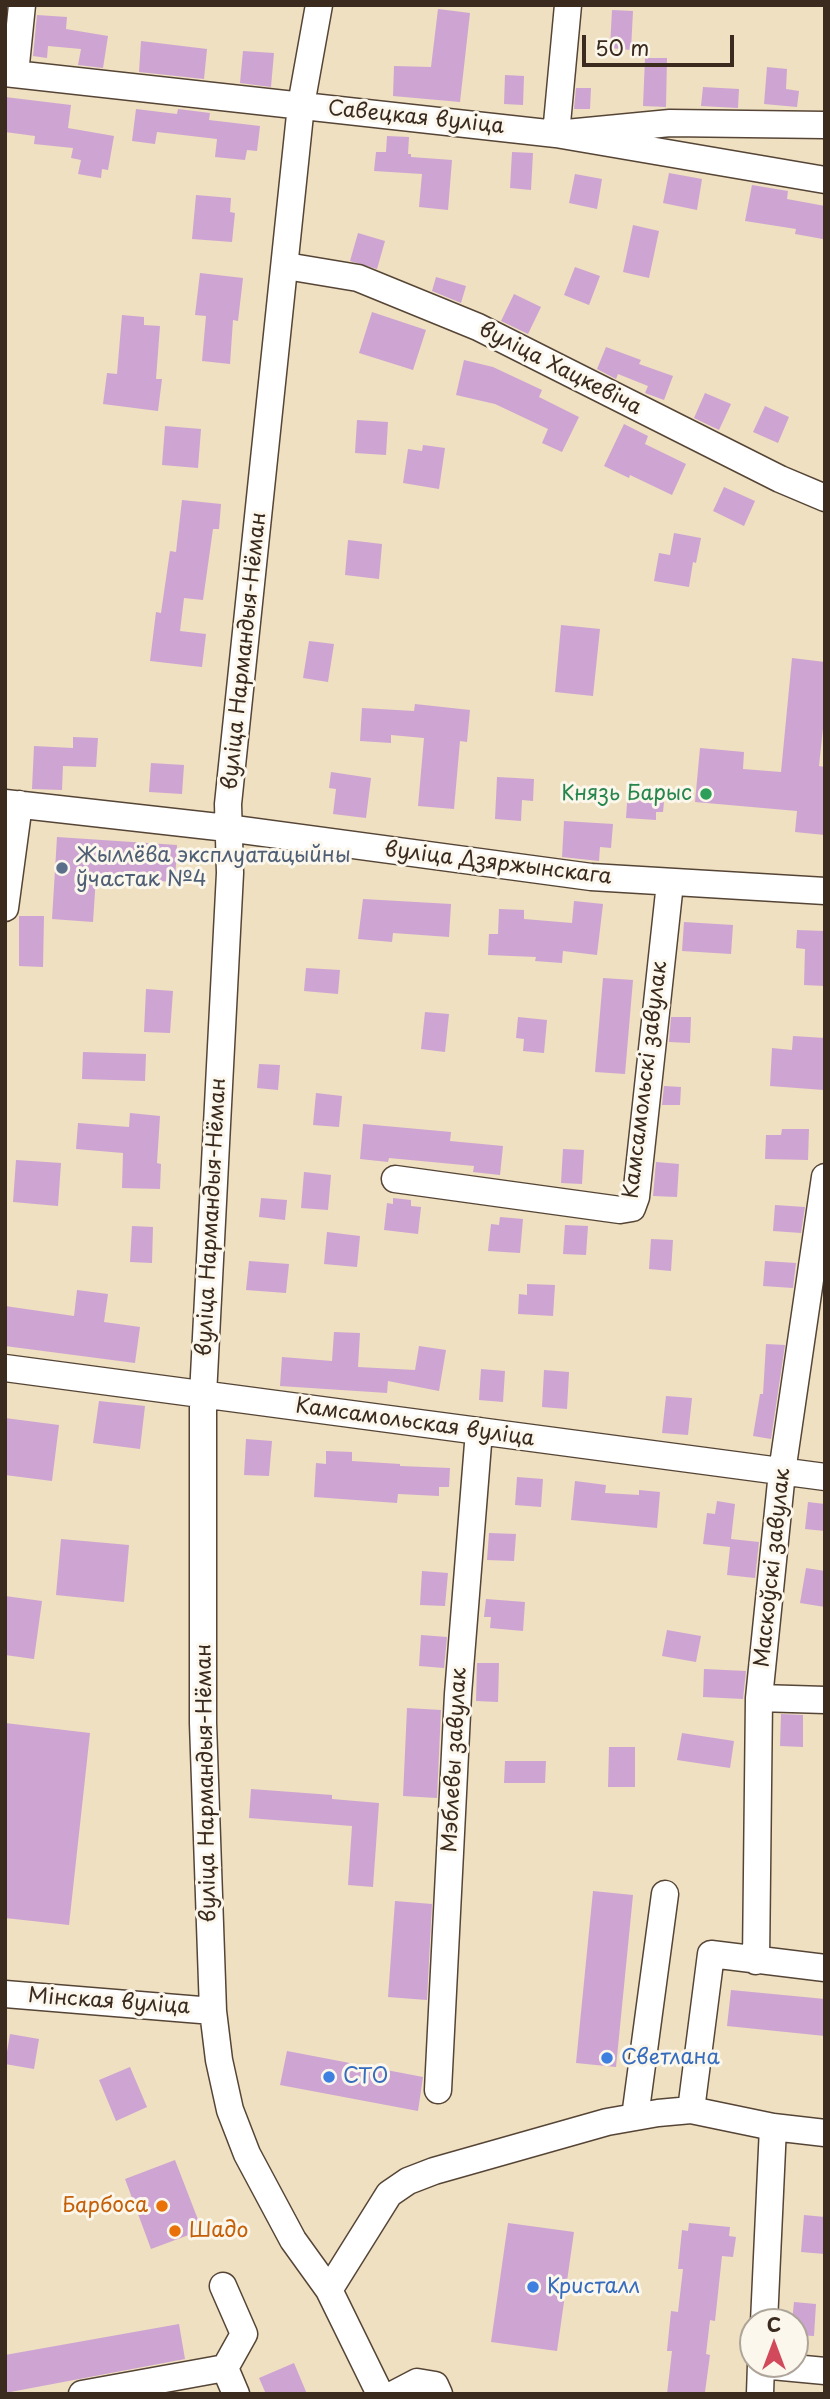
<!DOCTYPE html>
<meta charset="utf-8">
<style>
body{margin:0}
#map{position:relative;width:830px;height:2399px;overflow:hidden;background:#eee0c0;font-family:"Playpen Sans",sans-serif}
canvas{display:block}
.frame{position:absolute;inset:0;border:7px solid #3b2a1e;pointer-events:none}
.north{position:absolute;left:739px;top:2308px;width:70px;height:70px;box-sizing:border-box;background:#fbf7ec;border:2px solid #aea59a;border-radius:50%;rotate:0deg;font-size:19px;font-weight:700;line-height:28px;text-align:center;color:#3b2a1e}
.north::after{content:'';display:block;margin:auto;width:24px;height:32px;background:#d1495b;clip-path:polygon(50% 0,100% 100%,50% 72%,0 100%)}
.scale{position:absolute;left:582px;top:35px;width:152px;height:32px;box-sizing:border-box;border:4px solid #3b2a1e;border-top:0;padding-left:9px;font-size:21px;line-height:24px;white-space:nowrap;color:#3b2a1e;-webkit-text-stroke:5px #fbf7ec;paint-order:stroke}
</style>
<div id="map">
<canvas width="830" height="2399"></canvas>
<div class="frame"></div>
<div class="north">С</div>
<div class="scale">50 m</div>
</div>
<script>
const context = document.querySelector('canvas').getContext('2d');
context.lineJoin = 'round';
function fill(path, color) { context.fillStyle = color; context.fill(path, 'evenodd'); }
const poly = rows => new Path2D(rows.map(r => 'M' + r).join(''));
function stroke(path, color, width, dash) { context.strokeStyle = color; context.lineWidth = width; context.lineCap = dash ? 'butt' : 'round'; context.setLineDash(dash || []); context.stroke(path); }
function drawText(font, color, halo, rows, align = 'center') {
  context.font = font + ' "Playpen Sans",sans-serif'; context.lineWidth = 6; context.setLineDash([]); context.textBaseline = 'middle'; context.strokeStyle = halo; context.fillStyle = color; for (const [text, x, y, turn = 0] of rows) {
    context.save(); context.translate(x, y); context.rotate((+turn || 0) * Math.PI / 180); context.textAlign = isNaN(turn) ? turn : align; if (halo) context.strokeText(text, 0, 0); context.fillText(text, 0, 0); context.restore();
  }
}
const building = poly([
 [438,9,470,13,460,102,393,96,394,66,431,67],
 [612,10,633,11,631,50,610,48],
 [37,15,67,17,66,29,108,36,103,68,78,65,81,49,48,46,47,58,33,56],
 [141,41,207,49,204,79,139,72],
 [243,51,274,53,271,87,240,83],
 [645,58,667,58,666,107,643,106],
 [767,67,787,69,786,89,799,91,797,107,764,104],
 [505,75,524,76,523,105,504,104],
 [703,87,739,89,738,108,701,106],
 [576,88,591,88,590,109,574,109],
 [5,97,71,105,68,128,114,136,108,170,102,169,101,178,78,174,81,160,71,158,73,148,34,144,35,136,5,132],
 [136,109,177,114,178,109,210,113,209,120,260,126,257,151,247,150,245,160,215,157,217,139,157,132,155,144,132,141],
 [387,136,409,137,408,154,411,154,411,157,452,160,448,210,419,207,422,174,374,171,376,152,386,152],
 [512,152,533,153,531,190,510,188],
 [669,173,702,179,697,210,663,203],
 [575,174,602,179,597,209,569,203],
 [752,185,788,191,787,199,825,206,823,239,795,234,796,229,745,221],
 [196,195,231,198,230,212,235,213,232,242,192,239],
 [633,225,659,231,649,278,623,272],
 [358,233,385,241,377,269,350,261],
 [575,267,600,276,589,305,564,295],
 [200,273,243,278,238,321,233,320,230,364,202,361,206,316,195,315],
 [436,277,466,286,461,303,432,291],
 [514,294,541,307,528,334,501,321],
 [372,312,426,330,413,370,359,353],
 [122,315,144,317,144,325,160,326,156,379,162,379,158,411,103,404,107,373,117,374],
 [606,347,641,360,639,364,673,376,664,400,645,393,648,386,618,374,616,379,597,369],
 [464,360,493,367,542,390,539,397,579,417,562,452,542,443,548,429,495,404,456,395],
 [705,393,731,404,719,430,694,418],
 [765,406,789,417,778,443,753,432],
 [357,420,388,422,386,455,355,453],
 [624,424,648,436,645,444,686,464,672,495,630,475,629,478,604,466],
 [165,426,201,429,198,468,162,465],
 [423,445,445,448,439,489,403,483,408,449,422,451],
 [724,487,755,501,744,526,713,511],
 [182,500,221,504,219,529,213,529,203,600,184,598,180,631,206,634,202,667,150,661,156,612,161,613,170,551,176,552],
 [674,533,701,538,696,563,693,562,689,587,654,581,659,553,670,555],
 [348,540,382,544,379,579,345,575],
 [561,625,600,629,593,696,555,692],
 [309,641,334,644,328,682,303,678],
 [792,658,825,662,825,709,819,766,825,767,825,835,795,832,797,811,695,802,700,748,744,752,743,769,781,772],
 [415,704,470,710,467,742,460,741,454,809,418,806,424,738,391,735,391,743,360,741,362,708,414,711],
 [73,737,98,738,96,767,63,766,62,790,32,789,34,746,73,748],
 [151,763,184,765,182,794,149,792],
 [331,772,371,778,366,818,333,814,336,789,329,788],
 [497,777,534,779,533,801,522,800,521,821,495,819],
 [628,789,665,792,663,812,656,812,656,820,626,818],
 [564,821,613,824,611,848,600,847,599,861,562,857],
 [57,837,177,845,175,882,96,877,93,922,52,919],
 [363,899,451,904,449,937,393,933,392,942,358,939],
 [574,901,603,904,597,955,563,951,562,963,535,961,536,957,488,955,489,934,498,934,499,909,524,910,524,919,572,923],
 [19,916,44,916,43,967,19,966],
 [684,922,733,925,731,954,682,951],
 [797,930,825,931,825,986,804,985,805,949,796,948],
 [306,968,340,970,338,994,304,991],
 [603,978,633,980,625,1074,595,1072],
 [146,989,173,991,170,1033,144,1032],
 [425,1012,449,1014,445,1052,421,1049],
 [518,1017,547,1020,544,1053,523,1051,524,1039,516,1038],
 [671,1017,691,1017,690,1043,669,1042],
 [793,1036,825,1038,824,1090,770,1086,772,1048,792,1050],
 [83,1052,146,1054,145,1081,82,1079],
 [259,1064,280,1065,278,1090,257,1088],
 [664,1086,681,1087,680,1105,662,1105],
 [316,1093,342,1096,339,1127,313,1125],
 [130,1113,160,1116,157,1163,161,1164,160,1189,122,1188,123,1153,76,1149,78,1123,129,1127],
 [363,1124,451,1132,450,1141,503,1146,500,1175,473,1172,474,1166,389,1158,388,1162,360,1159],
 [782,1129,809,1129,808,1160,765,1159,766,1135,781,1135],
 [563,1149,584,1150,582,1184,561,1183],
 [16,1160,61,1163,58,1206,13,1202],
 [656,1162,679,1164,677,1197,653,1196],
 [304,1172,331,1175,328,1210,301,1208],
 [261,1198,287,1200,285,1220,259,1217],
 [393,1198,411,1200,411,1206,421,1207,418,1234,384,1230,387,1203,393,1204],
 [775,1205,805,1207,801,1233,773,1231],
 [500,1217,523,1219,520,1253,488,1251,491,1224,499,1225],
 [565,1225,588,1226,586,1255,563,1254],
 [132,1226,153,1227,152,1263,130,1262],
 [327,1232,360,1236,357,1267,324,1264],
 [651,1239,673,1240,671,1271,649,1269],
 [249,1261,289,1264,286,1293,246,1290],
 [765,1261,796,1263,793,1288,763,1286],
 [527,1284,555,1285,553,1316,518,1314,519,1294,527,1295],
 [77,1290,108,1294,104,1322,140,1327,135,1363,5,1346,5,1306,74,1316],
 [334,1332,360,1333,358,1367,415,1370,419,1346,446,1350,439,1391,388,1381,387,1393,280,1386,282,1357,332,1361],
 [766,1344,785,1345,771,1439,753,1436,760,1394,763,1394],
 [481,1369,505,1371,503,1402,479,1400],
 [544,1370,569,1372,567,1409,542,1407],
 [666,1396,692,1398,688,1435,662,1433],
 [99,1401,145,1406,140,1449,93,1443],
 [5,1418,59,1425,52,1481,5,1475],
 [246,1439,272,1441,269,1476,244,1475],
 [326,1451,352,1452,352,1461,400,1464,400,1466,450,1468,449,1487,439,1487,439,1496,398,1494,397,1503,314,1497,316,1463,326,1464],
 [517,1477,543,1479,541,1507,515,1505],
 [575,1481,606,1485,605,1493,639,1495,639,1490,660,1492,657,1528,571,1520],
 [717,1501,735,1504,731,1539,759,1542,755,1578,727,1575,730,1547,703,1544,707,1513,715,1514],
 [808,1502,825,1504,825,1531,805,1529],
 [489,1533,516,1534,514,1561,487,1560],
 [61,1539,129,1545,124,1602,56,1595],
 [806,1568,825,1571,825,1607,800,1603],
 [422,1571,448,1573,445,1606,420,1605],
 [5,1596,42,1601,34,1659,5,1655],
 [486,1599,525,1602,523,1631,490,1628,491,1617,484,1617],
 [667,1630,701,1636,696,1662,662,1656],
 [421,1635,447,1637,444,1668,419,1666],
 [477,1663,499,1663,498,1702,476,1701],
 [704,1669,746,1671,743,1699,703,1697],
 [407,1708,441,1710,437,1798,403,1796],
 [781,1714,803,1715,803,1747,780,1746],
 [5,1723,90,1733,69,1925,5,1918],
 [682,1733,734,1741,730,1768,677,1760],
 [609,1747,635,1747,635,1787,608,1787],
 [505,1761,546,1761,545,1783,504,1783],
 [251,1789,332,1795,332,1799,379,1803,373,1887,348,1885,352,1826,249,1818],
 [593,1891,633,1895,616,2067,576,2063],
 [395,1901,432,1904,427,2000,388,1997],
 [731,1990,825,1999,825,2036,727,2026],
 [10,2034,39,2039,34,2069,5,2064],
 [287,2051,423,2077,418,2111,280,2085],
 [130,2067,147,2107,116,2121,99,2080],
 [175,2160,202,2230,151,2249,125,2179],
 [804,2215,825,2217,825,2254,801,2252],
 [508,2223,574,2232,557,2351,491,2342],
 [689,2223,730,2227,729,2236,736,2237,733,2257,722,2256,715,2321,710,2320,706,2354,710,2355,705,2392,667,2394,672,2351,667,2351,671,2311,678,2312,683,2269,678,2269,682,2230,688,2231],
 [794,2302,816,2304,814,2336,795,2335,795,2322,792,2322],
 [179,2324,185,2359,5,2393,5,2355],
 [294,2363,307,2394,266,2394,259,2378]
]);
const minor = poly([
 [319,5,301,105,228,804,230,873,203,1395,203,1723,213,2011,219,2060,230,2110,247,2154,293,2240,329,2290,380,2394],
 [568,5,556,134,670,123,825,125],
 [5,73,556,134,825,180],
 [15,74,22,5],
 [286,266,358,278,478,327,780,479,825,498],
 [5,803,227,828,591,877,825,891],
 [5,908,19,804],
 [395,1179,620,1210,632,1208,636,1197,670,883],
 [5,1368,825,1477],
 [759,1698,825,1700],
 [756,1961,759,1698,782,1472,825,1177],
 [5,1994,213,2011],
 [438,2090,458,1694,479,1431],
 [691,2110,711,1954,825,1968],
 [635,2117,665,1894],
 [223,2286,244,2334,225,2368,236,2394],
 [329,2290,389,2194,408,2181,434,2171,607,2122,658,2113,691,2110,773,2127,825,2133],
 [764,2322,773,2127],
 [761,2365,825,2371],
 [82,2394,225,2368],
 [394,2394,417,2382,435,2385,439,2394],
 [760,2394,761,2364]
]);
const markers = [
 [706,794,7,"#2e9e5b"],
 [62,868,7,"#5c6f8a"],
 [607,2058,7,"#3f7fe0"],
 [329,2077,7,"#3f7fe0"],
 [162,2206,7,"#e8710a"],
 [175,2231,7,"#e8710a"],
 [533,2287,7,"#3f7fe0"]
];
const streetNames = [
 ["Савецкая вуліца",416,118,6],
 ["вуліца Хацкевіча",560,369,27],
 ["вуліца Нармандыя-Нёман",245,651,-84],
 ["вуліца Дзяржынскага",498,864,7],
 ["Камсамольскі завулак",646,1080,-83],
 ["вуліца Нармандыя-Нёман",212,1217,-87],
 ["Камсамольская вуліца",415,1423,8],
 ["Маскоўскі завулак",773,1568,-84],
 ["Мэблевы завулак",455,1760,-87],
 ["вуліца Нармандыя-Нёман",207,1783,-91],
 ["Мінская вуліца",109,2002,4]
];
const leisureNames = [
 ["Князь Барыс",692,794]
];
const serviceNames = [
 ["Жыллёва эксплуатацыйны",76,856],
 ["ўчастак №4",76,880]
];
const shopNames = [
 ["Светлана",621,2058],
 ["СТО",343,2077],
 ["Кристалл",547,2287]
];
const foodNames = [
 ["Барбоса",148,2206],
 ["Шадо",189,2231,"left"]
];
fill(building, '#cea4d3');
stroke(minor, '#564536', 29);
stroke(minor, '#fff', 26);
for (const [x, y, r, color] of markers) { const dot = new Path2D(); dot.arc(x, y, r, 0, 2 * Math.PI); context.fillStyle = color; context.fill(dot); stroke(dot, '#fbf7ec', 2.5); }
drawText('21px', '#3b2a1e', '#fbf7ec', streetNames);
drawText('21px', '#27864d', '#fbf7ec', leisureNames, 'right');
drawText('21px', '#4e5e75', '#fbf7ec', serviceNames, 'left');
drawText('21px', '#366cbe', '#fbf7ec', shopNames, 'left');
drawText('21px', '#c56008', '#fbf7ec', foodNames, 'right');
</script>
